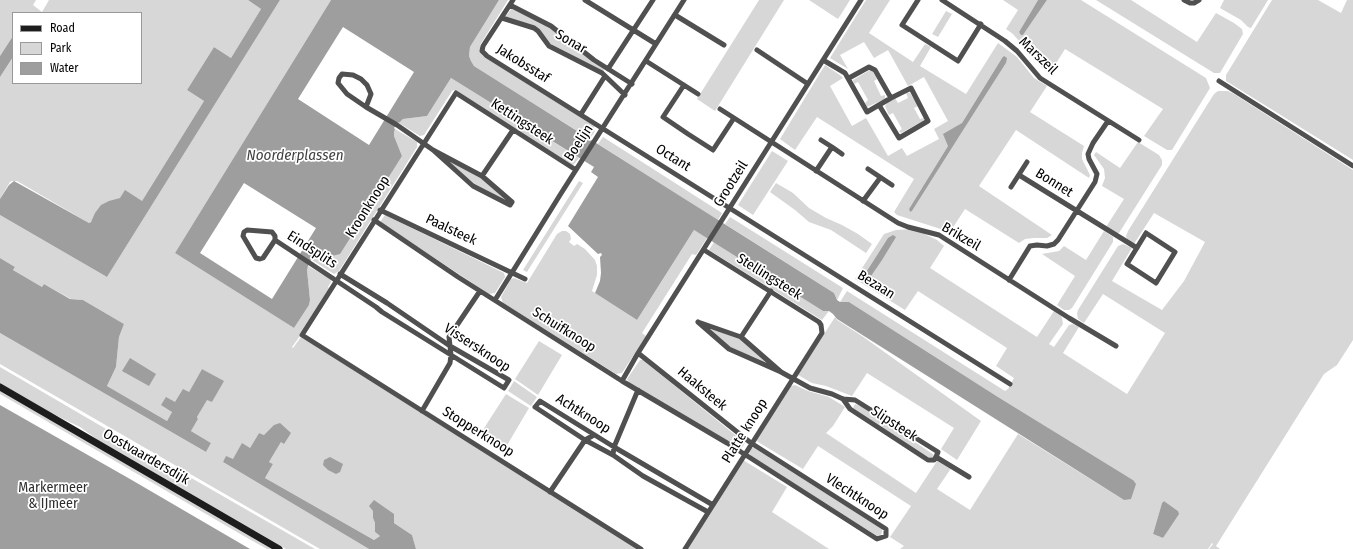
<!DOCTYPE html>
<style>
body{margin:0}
#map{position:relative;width:1353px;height:549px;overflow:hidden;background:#fff;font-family:"Fira Sans Condensed",sans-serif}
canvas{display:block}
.legend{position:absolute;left:12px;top:12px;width:130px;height:72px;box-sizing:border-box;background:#fff;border:1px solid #999;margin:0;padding:5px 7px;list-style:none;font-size:12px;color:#000}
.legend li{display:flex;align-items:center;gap:8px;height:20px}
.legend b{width:20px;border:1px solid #999}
</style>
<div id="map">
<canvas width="1353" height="549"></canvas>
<ul class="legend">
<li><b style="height:5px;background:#1d1d1d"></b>Road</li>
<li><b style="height:11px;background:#d7d7d7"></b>Park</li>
<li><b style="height:11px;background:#9e9e9e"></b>Water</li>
</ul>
</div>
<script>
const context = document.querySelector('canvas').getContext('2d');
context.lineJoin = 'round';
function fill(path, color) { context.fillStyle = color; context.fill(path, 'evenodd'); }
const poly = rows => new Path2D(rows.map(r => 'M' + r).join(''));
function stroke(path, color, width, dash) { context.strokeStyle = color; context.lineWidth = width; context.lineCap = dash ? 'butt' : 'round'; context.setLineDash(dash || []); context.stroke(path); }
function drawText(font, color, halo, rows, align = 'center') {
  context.font = font + ' "Fira Sans Condensed",sans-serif'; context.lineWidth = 3.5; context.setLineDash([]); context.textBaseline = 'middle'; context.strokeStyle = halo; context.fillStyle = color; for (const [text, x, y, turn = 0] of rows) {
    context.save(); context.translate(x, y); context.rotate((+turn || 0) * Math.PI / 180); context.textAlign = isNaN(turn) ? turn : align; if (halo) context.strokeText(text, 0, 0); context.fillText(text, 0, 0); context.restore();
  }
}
const green = poly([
 [0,0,36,0,33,5,42,12,49,0,248,0,261,9,231,58,214,47,187,90,204,101,142,201,120,198,89,223,17,181,12,181,10,182,0,199,0,77,13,57,13,83,141,83,141,13,13,13,13,36,0,56],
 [280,0,331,0,175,253,294,328,309,305,310,300,307,270,308,266,330,279,331,282,328,287,329,288,299,335,300,336,292,347,293,348,301,337,638,549,416,549,412,535,394,523,373,511,373,518,375,523,375,532,380,536,374,540,265,478,273,464,269,462,281,442,291,433,264,435,259,433,250,448,233,459,223,462,369,549,320,549,0,364,0,333,206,452,211,443,191,431,198,419,197,417,207,399,212,402,223,381,202,369,189,392,175,403,166,398,172,412,167,421,107,386,116,367,119,337,124,324,83,300,71,299,44,284,42,287,13,270,15,267,0,258,0,215,107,277],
 [499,0,508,0,480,45,480,51,482,55,595,126,593,129,595,131,590,139,474,66,471,61,469,56,470,47],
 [759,0,784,0,715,111,697,99],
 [809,0,850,0,838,19],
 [866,0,890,0,869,33,913,62,925,44,931,47,920,66,966,94,998,43,1017,57,1034,78,1047,86,1030,112,1084,146,1082,153,1082,159,1090,175,1089,178,1016,130,979,186,1052,235,1047,238,1034,238,1025,239,1019,243,965,209,950,232,897,215,894,212,914,179,817,117,795,150,780,139,825,65,840,75,843,78,830,86,852,126,866,118,888,156,902,148,907,156,939,139,934,129,948,121,924,77,908,86,888,50,874,58,864,42,840,55,848,69,830,58],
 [1002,58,1006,63,962,132,912,211,910,212,909,209,948,146,959,125,962,123],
 [1003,0,1038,0,1019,32,1023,35,1047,0,1081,0,1206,78,1210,88,1172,150,1167,150,1144,136,1163,109,1065,49,1050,73,1042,68,1013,34,1006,29,1018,10],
 [1096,0,1131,0,1197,42,1216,13,1234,23,1242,29,1243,34,1220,73,1214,73],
 [1224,0,1268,0,1251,28,1248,27,1241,20,1220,8],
 [1272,0,1318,0,1341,13,1347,0,1353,0,1353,160,1226,81,1226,75],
 [512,8,550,27,605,68,603,72,551,44,545,38,539,29,506,18,506,16],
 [946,11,952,14,938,37,932,34],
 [870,70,873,72,877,79,874,81,881,96,885,95,885,98,883,100,867,107,865,103,868,100,858,82,854,84,853,80],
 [451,78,579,158,575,163,573,165,571,164,454,90,452,91,424,135,420,136,399,123,403,119,427,116],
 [1218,91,1228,91,1234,94,1353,170,1353,340,1337,365,1324,374,1216,546,1220,549,1209,549,1213,544,1212,543,1208,549,900,549,904,546,890,537,911,506,818,446,803,469,758,442,757,440,791,386,795,385,808,391,829,397,845,407,833,426,826,433,916,493,939,458,952,467,937,489,970,510,1018,434,1124,500,1133,480,998,397,849,302,840,302,847,291,1005,391,1008,389,1014,378,996,366,1007,348,918,291,905,310,855,279,884,234,896,230,914,229,937,240,944,246,930,268,1037,337,1054,311,1061,316,1062,318,1063,324,1049,344,1054,347,1069,325,1073,324,1079,327,1063,353,1127,394,1165,333,1103,294,1084,323,1078,319,1077,314,1078,310,1118,246,1123,244,1132,248,1112,281,1162,310,1184,281,1205,242,1154,213,1134,244,1127,239,1126,236,1128,231,1214,94],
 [1164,501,1178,511,1163,538,1153,534,1162,503],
 [907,92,910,93,918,106,914,108,920,119,924,118,924,119,923,121,901,133,899,131,902,129,893,113,889,115,885,106,888,102,895,98,898,103,908,98,906,93],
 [395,129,417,142,417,147,339,271,334,274,312,260,314,257,332,256,402,156,394,136,394,132],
 [603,137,722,213,718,220,598,144],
 [1138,142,1159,155,1162,160,1162,165,1119,233,1117,233,1106,227,1124,199,1102,186,1105,178,1104,169,1094,155,1096,152,1120,168],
 [772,151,788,161,753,215,738,205],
 [446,159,478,175,508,202,475,184],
 [579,181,583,183,527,272,523,270],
 [776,183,793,193,809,208,826,218,842,225,858,234,872,244,866,253,831,230,809,222,795,210,770,192],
 [385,215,504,273,505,277,495,293,489,294,380,222],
 [730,217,843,288,837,300,834,293,725,224],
 [694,230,707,238,696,255,692,254,642,333,646,336,622,373,616,374,503,303,501,297,511,279,514,278,527,283,557,234,562,231,566,231,570,234,571,239,569,242,574,246,577,244,585,249,595,260,597,266,597,275,592,291,637,320],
 [1104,231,1113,237,1113,242,1072,308,1069,310,1064,310,1057,305,1075,276,1042,254,1059,251,1064,246,1086,260],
 [714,242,823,311,829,311,822,320,709,250],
 [835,317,837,320,862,336,981,421,957,460,941,449,954,428,867,373,852,396,826,386,812,383,798,375],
 [705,326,742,340,772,367,730,347],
 [539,341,562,355,538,395,515,379],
 [640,360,643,360,745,443,741,449,629,383,627,379],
 [0,367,113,433,315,549,286,549,98,440,80,427,51,413,0,383],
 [514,381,537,397,531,406,508,391],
 [0,389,275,549,267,549,242,535,0,394],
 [506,394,529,408,503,452,479,436],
 [855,404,865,408,934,455,933,457,928,457,858,413,853,408],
 [751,448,754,448,882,529,882,533,880,536,877,536,750,456,749,452],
 [743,460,787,487,772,512,829,549,687,549]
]);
const water = poly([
 [248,0,280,0,107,277,0,215,0,199,9,185,14,181,89,223,91,222,95,213,101,205,109,201,120,198,125,190,142,201,204,101,187,90,214,47,231,58,261,9],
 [331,0,499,0,470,47,469,56,471,61,474,66,834,293,837,300,840,302,849,302,998,397,1133,480,1136,484,1131,499,1124,500,837,319,833,314,829,311,823,311,694,230,637,320,595,293,600,281,601,273,600,257,602,255,601,253,598,254,568,226,598,177,591,172,594,167,451,78,427,116,403,119,399,123,398,122,394,128,395,129,394,132,394,136,402,156,340,254,332,256,314,257,311,260,308,266,307,270,310,300,309,305,294,328,175,253],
 [343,27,414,72,369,145,298,99],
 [244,183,316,228,272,299,200,253],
 [1038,0,1047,0,1023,35,1021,35,1019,32],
 [13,36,13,57,0,77,0,56],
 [1004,56,1007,58,1006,63,962,132,912,211,910,212,909,209,948,146,943,134,962,123,1002,58],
 [893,235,896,237,882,260,871,276,869,283,867,283,864,279,867,271,888,238],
 [0,258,15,267,13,270,42,287,44,284,70,299,83,300,124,324,119,337,116,367,107,386,167,421,172,412,161,405,166,397,175,402,183,389,189,392,202,369,224,381,212,402,207,400,197,417,198,419,191,431,211,443,206,452,0,333],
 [130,358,156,374,149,386,122,371],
 [0,405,130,479,250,549,0,549],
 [280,423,291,433,284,444,281,442,269,462,273,464,265,478,374,540,380,536,375,532,375,523,373,518,373,511,369,506,374,500,394,514,394,523,412,535,416,549,369,549,223,462,226,456,233,459,242,443,250,448,259,433,264,435,274,425],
 [330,457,343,464,340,472,336,474,328,470,323,465,324,460],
 [1164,501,1178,511,1179,514,1163,538,1153,534,1162,503]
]);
const street = poly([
 [513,0,483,46,482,51,487,56,1010,384],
 [585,0,656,44],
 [918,0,902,25,958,61,981,24],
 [942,0,1005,41,1017,51,1040,78,1139,140],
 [1184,0,1190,3,1194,3,1199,0],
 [510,5,551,26,594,60,632,84],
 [675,15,724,45],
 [502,18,534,28,538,31,549,46,602,73,625,95],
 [757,50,808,84],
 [823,60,845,73,867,112,891,98,875,70,869,67,849,78],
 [646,61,698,94],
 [608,69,653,0],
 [1219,81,1353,166],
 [684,85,663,117,688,134,713,150,734,118],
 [879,105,899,138,928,121,911,88,891,98],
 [366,107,371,94,367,85,361,79,353,75,342,74,339,78,338,83,347,94,366,107,397,125,423,143,433,150,473,186,510,205,512,202,482,176,433,150],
 [720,109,898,223,908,227,939,235,1069,318,1116,346],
 [581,114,605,76],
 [821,140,832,147],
 [868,169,892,185],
 [576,170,456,93,302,335,641,549],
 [816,171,832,147,842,154],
 [1019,175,1137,248],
 [482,176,513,130],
 [1011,187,1027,162],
 [863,201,880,178],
 [380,210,525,279],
 [374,220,458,277,622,381,727,443,877,539,886,536,886,529,751,443,638,353],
 [1146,233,1175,252,1156,283,1127,264,1146,233],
 [275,240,263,258,260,259,256,258,243,236,244,232,247,230,272,232,275,236,275,240,376,307,382,312,504,388,509,380,450,346,387,303,340,274],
 [1009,280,1030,246,1037,245,1047,246,1054,244,1058,240,1095,182,1097,174,1089,159,1088,154,1093,143,1108,121],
 [495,300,560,195,684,0],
 [698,322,741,337,781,372,729,349,698,322],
 [741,337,771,291],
 [781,372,810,388,832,394,843,399,855,400,938,452,936,457,969,477],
 [622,381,638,353,861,0],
 [843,399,850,409,928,460,934,460,936,457],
 [422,411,450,363,451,355,449,337,480,291],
 [613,455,614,447,638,390],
 [550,492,585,440,594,435],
 [708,512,643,476,613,455,585,440,535,407,540,401,614,447,713,505],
 [685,549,822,333,821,325,819,322,704,250]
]);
const secondary = poly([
 [0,387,279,549]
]);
const streetNames = [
 ["Sonar",571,42,30],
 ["Marszeil",1038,56,44],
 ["Jakobsstaf",523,64,32],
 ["Kettingsteek",522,122,33],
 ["Boelijn",579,143,-57],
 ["Octant",673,158,32],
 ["Bonnet",1054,183,32],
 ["Grootzeil",731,184,-58],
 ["Kroonknoop",368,207,-58],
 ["Paalsteek",451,230,25],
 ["Brikzeil",961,237,30],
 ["Eindsplits",312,250,33],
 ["Stellingsteek",769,277,32],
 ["Bezaan",876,285,32],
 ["Schuifknoop",564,330,32],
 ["Vissersknoop",477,348,33],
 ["Haaksteek",702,389,40],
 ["Achtknoop",583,414,32],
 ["Slipsteek",894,424,33],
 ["Platte knoop",745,431,-58],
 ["Stopperknoop",478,432,32],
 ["Oostvaardersdijk",146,457,30],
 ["Vlechtknoop",857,497,33]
];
const parkNames = [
 ["Markermeer",53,488],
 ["& IJmeer",53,504]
];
const waterNames = [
 ["Noorderplassen",295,156]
];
fill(green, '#d7d7d7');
fill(water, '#9e9e9e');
stroke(street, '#505050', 5);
stroke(secondary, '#1d1d1d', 7);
drawText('14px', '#000', '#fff', streetNames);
drawText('14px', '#2e2e2e', '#fff', parkNames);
drawText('italic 15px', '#3f3f3f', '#fff', waterNames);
</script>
